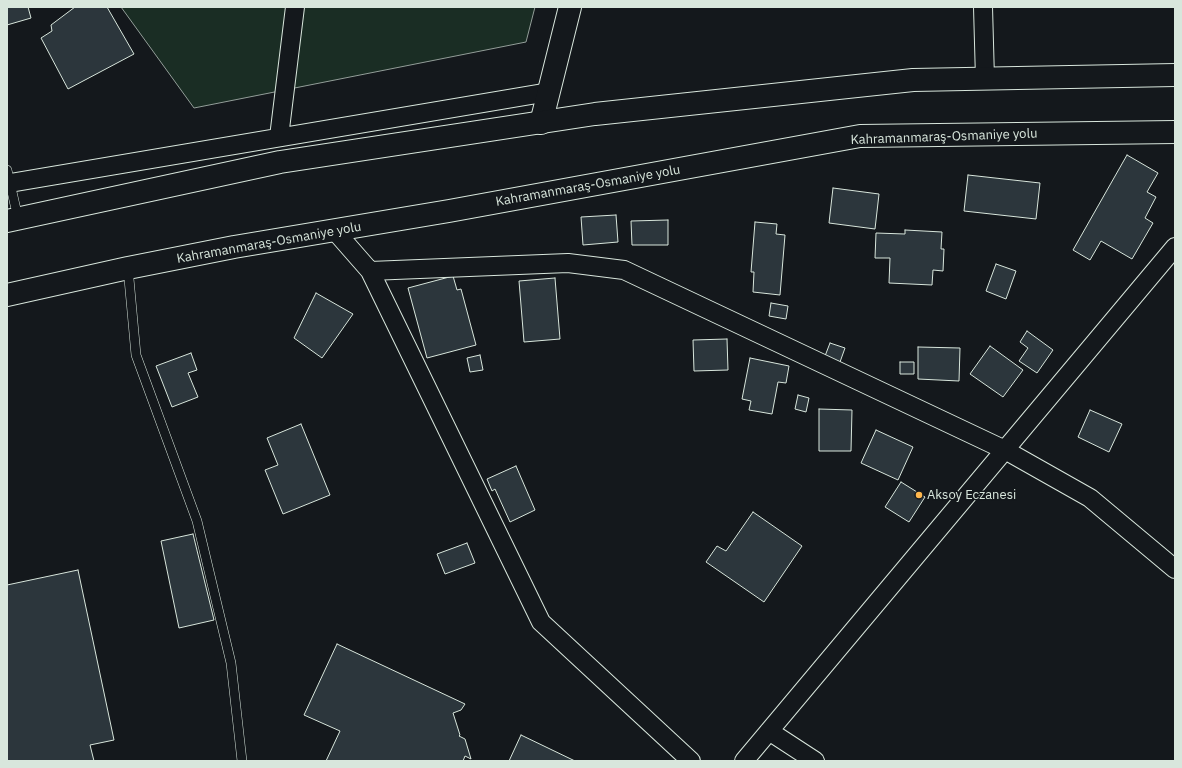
<!DOCTYPE html>
<meta charset="utf-8">
<style>
body{margin:0}
#map{position:relative;width:1182px;height:768px;overflow:hidden;background:#14181c;font-family:"IBM Plex Sans",sans-serif}
canvas{display:block}
.frame{position:absolute;inset:0;border:8px solid #d8e6dc;pointer-events:none}
</style>
<div id="map">
<canvas width="1182" height="768"></canvas>
<div class="frame"></div>
</div>
<script>
const context = document.querySelector('canvas').getContext('2d');
context.lineJoin = 'round';
function fill(path, color) { context.fillStyle = color; context.fill(path, 'evenodd'); }
const poly = rows => new Path2D(rows.map(r => 'M' + r).join(''));
function stroke(path, color, width, dash) { context.strokeStyle = color; context.lineWidth = width; context.lineCap = dash ? 'butt' : 'round'; context.setLineDash(dash || []); context.stroke(path); }
function drawText(font, color, halo, rows, align = 'center') {
  context.font = font + ' "IBM Plex Sans",sans-serif'; context.lineWidth = 3; context.setLineDash([]); context.textBaseline = 'middle'; context.strokeStyle = halo; context.fillStyle = color; for (const [text, x, y, turn = 0] of rows) {
    context.save(); context.translate(x, y); context.rotate((+turn || 0) * Math.PI / 180); context.textAlign = isNaN(turn) ? turn : align; if (halo) context.strokeText(text, 0, 0); context.fillText(text, 0, 0); context.restore();
  }
}
const green = poly([
 [121,7,535,7,526,42,194,108,121,7]
]);
const building = poly([
 [7,7,28,7,31,18,7,25,7,7],
 [75,7,107,7,134,54,68,89,41,38,52,31,51,25,75,7],
 [1127,155,1158,173,1147,192,1156,197,1145,218,1153,223,1132,259,1101,241,1090,260,1073,250,1127,155],
 [968,175,1040,183,1036,219,964,211,968,175],
 [833,188,879,194,875,229,829,223,833,188],
 [616,215,618,242,583,245,581,217,616,215],
 [668,220,668,245,632,245,631,221,668,220],
 [755,222,777,224,776,234,785,235,780,295,753,292,754,272,751,272,755,222],
 [905,230,942,232,941,249,944,249,943,271,933,270,932,285,889,283,890,258,875,258,876,233,905,234,905,230],
 [996,264,1016,271,1006,299,986,291,996,264],
 [453,276,457,290,461,289,476,345,427,358,408,288,453,276],
 [555,278,560,339,524,342,519,281,555,278],
 [316,293,353,314,322,358,294,338,316,293],
 [771,303,788,306,786,319,769,316,771,303],
 [1027,331,1053,350,1037,373,1019,361,1028,348,1020,342,1027,331],
 [727,339,728,370,694,371,693,340,727,339],
 [830,343,845,348,840,362,825,356,830,343],
 [990,346,1023,370,1003,397,970,374,990,346],
 [918,347,960,348,959,381,918,379,918,347],
 [191,353,197,370,188,373,198,397,172,407,156,366,191,353],
 [480,355,483,370,470,372,467,358,480,355],
 [750,358,789,366,786,383,778,382,772,414,749,410,751,401,742,399,750,358],
 [900,362,914,362,914,374,900,374,900,362],
 [798,395,809,398,806,412,795,409,798,395],
 [819,409,852,410,851,451,819,451,819,409],
 [1090,410,1122,424,1109,452,1078,437,1090,410],
 [301,424,330,495,283,514,265,470,278,465,267,438,301,424],
 [876,430,913,447,898,480,861,463,876,430],
 [516,466,535,510,510,522,495,489,492,491,487,479,516,466],
 [901,482,925,497,909,522,885,507,901,482],
 [753,512,802,546,764,602,706,562,717,546,726,551,753,512],
 [193,534,214,620,179,628,161,541,193,534],
 [467,543,475,563,445,574,437,554,467,543],
 [78,570,114,740,90,745,94,761,7,761,7,585,78,570],
 [337,644,465,704,461,710,453,713,460,735,459,736,465,739,471,759,465,756,463,761,326,761,340,731,304,715,337,644],
 [521,735,575,761,509,761,521,735]
]);
const lane = poly([
 [7,170,18,218],
 [128,268,136,355,197,521,231,663,242,761]
]);
const street = poly([
 [983,7,985,79],
 [279,137,295,7],
 [10,183,549,92],
 [335,231,370,271,541,622,691,761],
 [370,271,568,263,624,270,1005,450,1090,498,1175,569],
 [769,731,815,761],
 [744,761,1175,247]
]);
const secondary = poly([
 [541,123,570,7]
]);
const highway = poly([
 [7,221,280,162,595,114,913,80,1175,75],
 [7,295,128,268,234,247,449,211,860,136,1175,132]
]);
const markers = [
 [919,495,4,"#ffb74d"]
];
const streetNames = [
 ["Kahramanmaraş-Osmaniye yolu",944,137,-2],
 ["Kahramanmaraş-Osmaniye yolu",588,186,-10],
 ["Kahramanmaraş-Osmaniye yolu",269,243,-10]
];
const poiNames = [
 ["Aksoy Eczanesi",927,495]
];
fill(green, '#1a2d24');
stroke(green, '#939e99', 1);
fill(building, '#2c363c');
stroke(building, '#d8e6dc', 1);
stroke(lane, '#d8e6dc', 10);
stroke(street, '#d8e6dc', 20);
stroke(secondary, '#d8e6dc', 24);
stroke(highway, '#d8e6dc', 24);
stroke(lane, '#14181c', 9);
stroke(street, '#14181c', 18);
stroke(secondary, '#14181c', 22);
stroke(highway, '#14181c', 22);
for (const [x, y, r, color] of markers) { const dot = new Path2D(); dot.arc(x, y, r, 0, 2 * Math.PI); context.fillStyle = color; context.fill(dot); stroke(dot, '#14181c', 1.5); }
drawText('13px', '#d8e6dc', '#14181c', streetNames);
drawText('13px', '#d8e6dc', '#14181c', poiNames, 'left');
</script>
